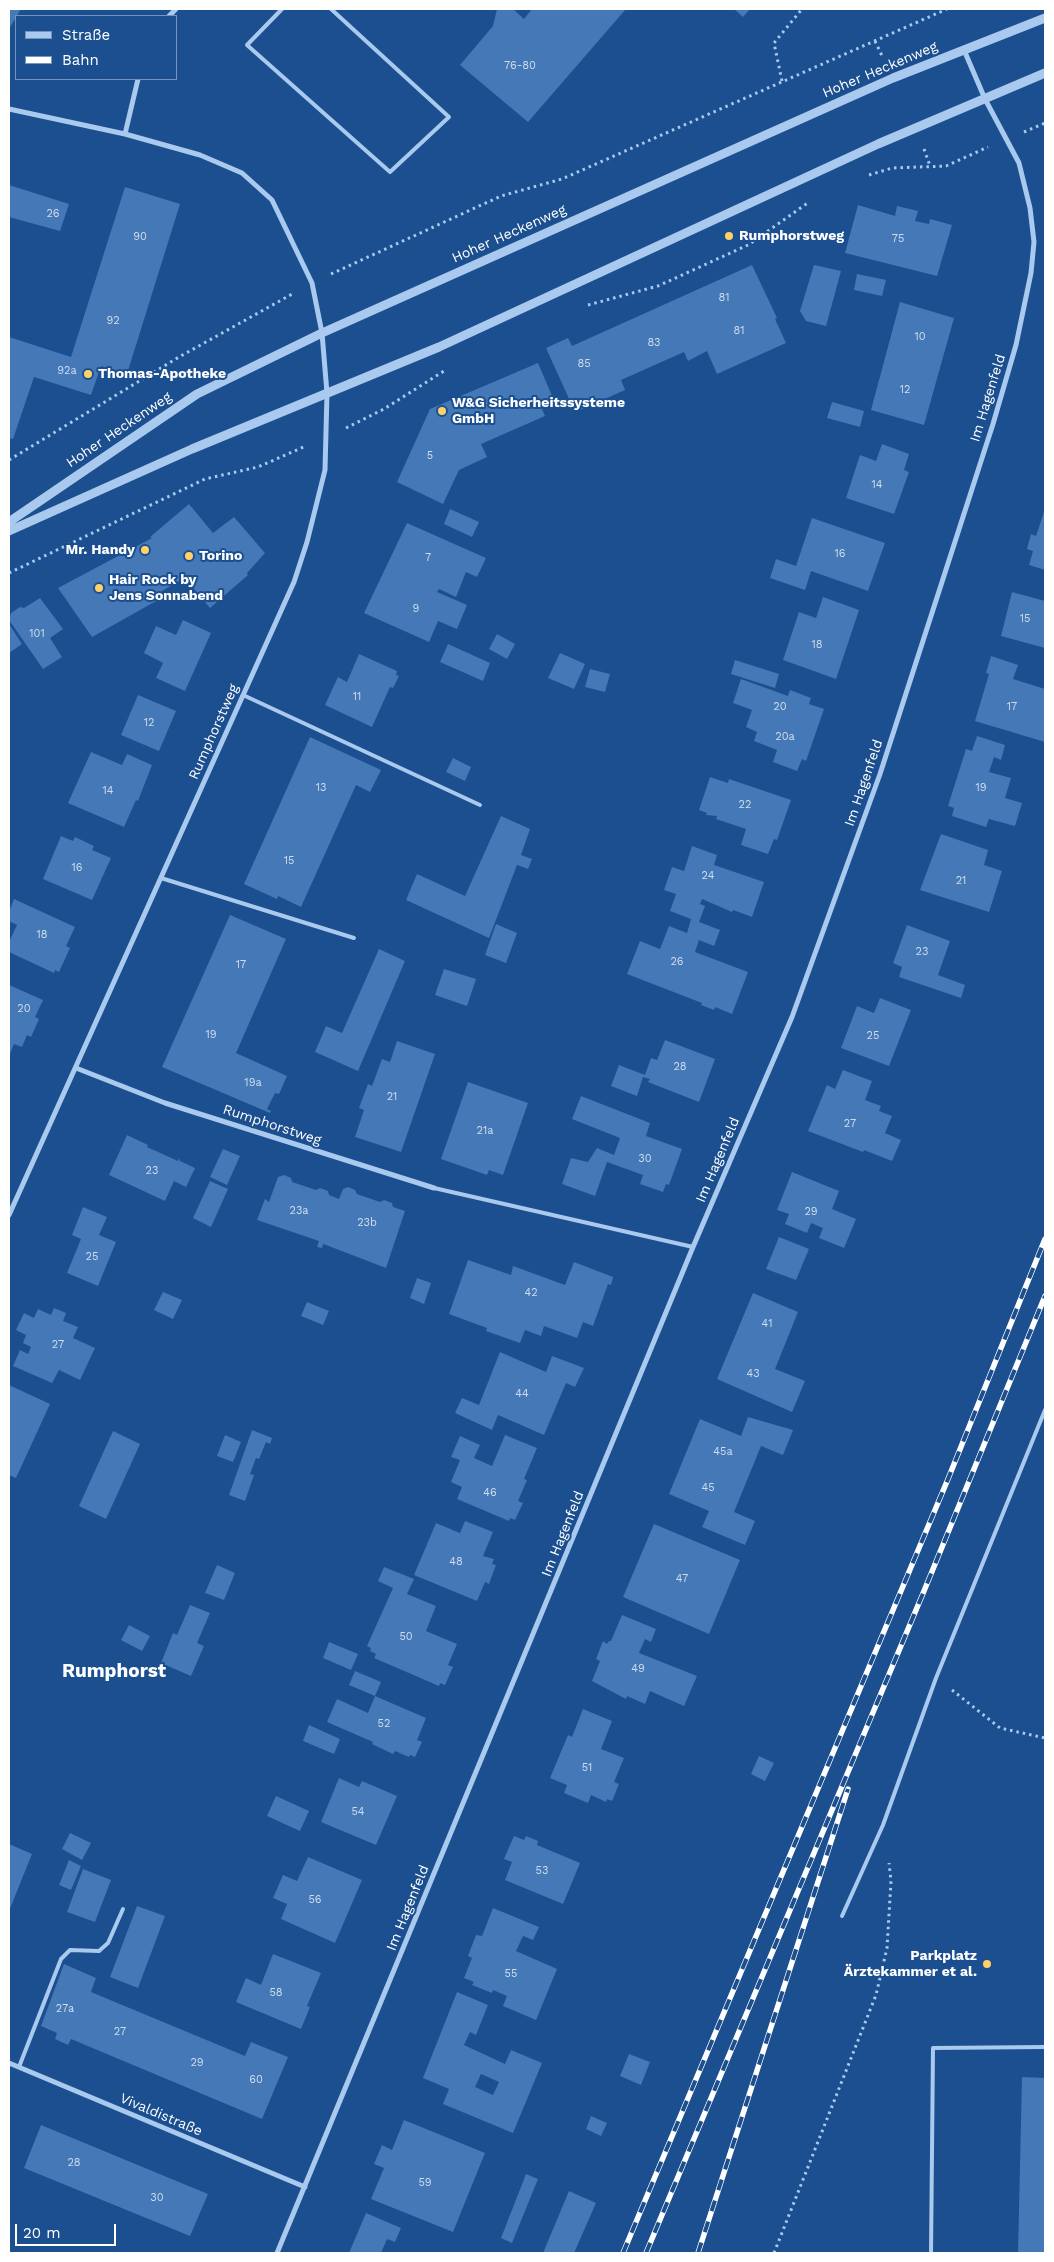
<!DOCTYPE html>
<meta charset="utf-8">
<style>
body{margin:0}
#map{position:relative;width:1054px;height:2262px;overflow:hidden;background:#1b4f8f;font-family:"Work Sans",sans-serif}
canvas{display:block}
.frame{position:absolute;inset:0;border:10px solid #fff;pointer-events:none}
.legend{position:absolute;left:15px;top:15px;width:162px;height:65px;box-sizing:border-box;background:#1b4f8f;border:1px solid #7695bc;margin:0;padding:6px 9px;list-style:none;font-size:15px;color:#fff}
.legend li{display:flex;align-items:center;gap:10px;height:25px}
.legend b{width:25px;border:1px solid #7695bc}
.scale{position:absolute;left:15px;top:2224px;width:101px;height:22px;box-sizing:border-box;border:2px solid #fff;border-top:0;padding-left:6px;font-size:15px;line-height:18px;white-space:nowrap;color:#fff;-webkit-text-stroke:4px #1b4f8f;paint-order:stroke}
</style>
<div id="map">
<canvas width="1054" height="2262"></canvas>
<div class="frame"></div>
<ul class="legend">
<li><b style="height:6px;background:#a9c9ee"></b>Straße</li>
<li><b style="height:6px;background:#fff"></b>Bahn</li>
</ul>
<div class="scale">20 m</div>
</div>
<script>
const context = document.querySelector('canvas').getContext('2d');
context.lineJoin = 'round';
function fill(path, color) { context.fillStyle = color; context.fill(path, 'evenodd'); }
const poly = rows => new Path2D(rows.map(r => 'M' + r).join(''));
function stroke(path, color, width, dash) { context.strokeStyle = color; context.lineWidth = width; context.lineCap = dash ? 'butt' : 'round'; context.setLineDash(dash || []); context.stroke(path); }
function drawText(font, color, halo, rows, align = 'center') {
  context.font = font + ' "Work Sans",sans-serif'; context.lineWidth = 4; context.setLineDash([]); context.textBaseline = 'middle'; context.strokeStyle = halo; context.fillStyle = color; for (const [text, x, y, turn = 0] of rows) {
    context.save(); context.translate(x, y); context.rotate((+turn || 0) * Math.PI / 180); context.textAlign = isNaN(turn) ? turn : align; if (halo) context.strokeText(text, 0, 0); context.fillText(text, 0, 0); context.restore();
  }
}
const building = poly([
 [9,9,21,9,9,29],
 [497,9,513,9,524,19,532,9,626,9,528,122,460,65,493,26],
 [734,9,750,9,743,17],
 [9,185,69,204,60,231,9,217],
 [125,187,180,204,127,374,101,366,91,395,34,377,13,439,9,438,9,337,71,357],
 [858,205,895,216,897,206,918,211,915,221,929,224,930,219,952,225,937,276,845,253],
 [752,265,777,318,775,319,786,343,717,374,707,351,688,361,684,352,621,380,625,390,575,412,546,348,568,338,572,346],
 [814,265,841,271,826,326,806,321,800,311],
 [857,274,886,280,882,296,854,290],
 [900,302,954,318,924,425,871,410],
 [538,363,553,398,540,404,545,416,481,444,487,457,459,470,443,504,397,482,430,409],
 [832,402,864,411,860,427,827,418],
 [882,444,909,454,904,470,909,472,894,514,846,498,860,455,876,461],
 [189,504,213,533,234,517,265,553,247,573,248,575,210,608,185,578,155,595,158,600,92,637,58,588,152,538,150,537],
 [450,509,479,522,472,537,444,524],
 [1045,509,1045,570,1029,565,1033,551,1027,549,1031,534,1036,536],
 [812,518,885,543,868,591,811,571,805,590,770,578,776,559,796,566],
 [407,523,486,558,477,577,466,572,456,597,439,589,437,592,467,605,457,629,438,621,429,642,364,613],
 [1012,592,1045,601,1045,648,1001,636],
 [823,597,859,610,836,679,783,660,799,612,816,618],
 [40,598,63,629,50,638,62,657,43,669,9,620,11,613,20,607,24,608],
 [183,620,211,633,185,691,156,678,163,663,144,653,156,626,176,635],
 [9,624,22,644,9,653],
 [497,634,515,644,507,659,489,649],
 [448,644,490,663,483,681,440,662],
 [560,653,585,664,574,689,548,678],
 [359,654,397,671,396,675,399,676,393,688,390,687,372,727,325,705,338,677,347,682],
 [991,656,1018,665,1013,679,1045,689,1045,742,975,721,989,674,986,673],
 [735,660,779,674,775,688,731,674],
 [590,669,610,674,605,692,585,687],
 [741,679,788,696,790,690,811,698,809,704,824,709,806,761,802,759,797,771,773,762,777,750,754,741,757,732,746,727,752,710,733,703],
 [138,695,176,711,159,751,121,735],
 [977,736,1005,745,1001,760,994,757,989,772,1011,778,1005,798,1022,803,1015,826,989,819,986,827,952,816,954,808,948,806,966,749,972,751],
 [310,737,381,770,370,792,356,785,301,907,278,896,277,899,244,884],
 [91,752,122,765,127,754,152,765,138,801,136,800,124,827,68,803],
 [453,758,471,767,465,781,446,772],
 [710,777,728,783,729,779,791,800,777,840,774,839,768,854,741,845,746,829,716,819,717,816,706,815,707,813,699,810],
 [501,816,530,829,521,855,532,859,528,869,517,865,489,938,406,900,417,874,465,896],
 [941,834,988,850,984,865,1002,871,989,912,920,890],
 [61,836,73,841,75,837,94,846,92,850,111,858,92,900,43,879],
 [692,846,717,855,714,865,764,882,752,917,733,910,732,912,702,899,700,904,705,906,699,922,720,930,714,946,699,940,695,952,748,972,732,1014,715,1007,714,1010,701,1005,702,1003,627,974,640,941,660,949,669,926,687,933,691,919,670,911,676,894,664,890,672,867,684,871],
 [14,899,75,927,66,946,70,948,59,972,55,970,54,973,9,952,9,942,17,925,9,921,9,912],
 [230,915,286,939,236,1053,287,1076,279,1094,275,1093,267,1109,271,1111,270,1113,162,1067],
 [496,924,517,933,506,963,485,955],
 [907,925,950,941,938,975,965,985,961,998,899,977,902,967,893,963],
 [379,949,405,961,358,1071,315,1052,326,1026,342,1033],
 [444,969,476,979,467,1006,435,995],
 [9,985,43,1000,35,1017,39,1019,31,1037,27,1035,22,1047,14,1044,9,1056],
 [880,998,911,1010,889,1066,841,1048,857,1006,874,1013],
 [665,1040,715,1059,699,1102,648,1082,650,1079,643,1077,637,1096,611,1086,619,1065,645,1075,651,1058,657,1060],
 [397,1041,435,1054,401,1152,355,1137,364,1110,359,1108,368,1084,372,1086,382,1059,390,1062],
 [843,1070,872,1081,865,1100,881,1106,879,1111,892,1116,885,1133,901,1140,892,1161,864,1150,863,1152,808,1131,827,1085,835,1089],
 [468,1082,528,1103,503,1175,489,1170,487,1175,441,1159],
 [581,1096,650,1123,646,1136,682,1149,669,1185,666,1184,663,1192,640,1184,643,1175,607,1162,595,1196,562,1184,571,1158,588,1162,597,1148,614,1155,620,1138,572,1119],
 [127,1135,148,1145,147,1147,178,1161,179,1158,180,1161,195,1168,186,1187,174,1181,165,1201,109,1175],
 [223,1149,240,1156,227,1185,210,1177],
 [792,1172,839,1191,832,1209,856,1219,844,1248,819,1238,823,1228,811,1223,807,1233,785,1224,789,1214,777,1210],
 [284,1175,291,1178,292,1182,316,1190,320,1188,328,1191,329,1195,339,1199,343,1189,348,1187,355,1190,357,1194,380,1202,384,1200,392,1203,393,1207,405,1211,386,1268,326,1245,323,1244,322,1248,317,1247,319,1241,257,1220,265,1199,269,1202,278,1177],
 [210,1181,228,1189,211,1227,193,1218],
 [83,1207,107,1217,99,1235,116,1242,98,1286,67,1273,81,1239,72,1235],
 [779,1237,809,1249,796,1280,766,1269],
 [468,1260,511,1275,513,1266,565,1285,574,1262,613,1277,611,1285,608,1284,593,1326,583,1322,577,1338,544,1326,541,1336,525,1330,520,1343,486,1331,487,1328,449,1314],
 [417,1278,431,1283,424,1304,410,1298],
 [163,1292,182,1300,173,1319,154,1310],
 [753,1293,798,1312,775,1369,805,1381,792,1412,717,1379],
 [307,1302,329,1311,323,1325,301,1316],
 [54,1308,66,1313,63,1321,78,1327,73,1338,95,1348,80,1380,59,1370,52,1383,13,1366,20,1350,28,1354,31,1347,23,1343,26,1335,16,1330,24,1313,34,1318,38,1309,51,1315],
 [500,1352,546,1372,552,1356,584,1368,575,1387,566,1383,544,1435,498,1415,492,1430,455,1413,462,1398,479,1405],
 [9,1385,50,1404,16,1478,9,1475],
 [748,1417,793,1430,783,1455,761,1446,734,1512,755,1521,745,1545,702,1527,709,1511,669,1494,700,1419,741,1436],
 [252,1430,272,1438,270,1444,266,1442,259,1459,256,1458,250,1474,254,1475,245,1501,229,1495],
 [113,1431,140,1444,106,1519,79,1506],
 [225,1435,241,1442,233,1462,217,1456],
 [505,1435,537,1448,524,1479,527,1480,518,1501,523,1503,515,1520,510,1518,509,1521,457,1499,462,1487,451,1482,460,1460,451,1457,460,1436,480,1445,474,1458,492,1466],
 [465,1521,493,1532,483,1556,494,1559,492,1564,496,1565,489,1584,485,1582,477,1601,414,1575,436,1523,460,1533],
 [654,1524,740,1560,709,1634,623,1597],
 [217,1565,235,1573,224,1600,205,1593],
 [384,1567,414,1579,407,1594,436,1606,426,1631,457,1644,448,1665,453,1667,445,1685,440,1683,439,1686,374,1658,376,1654,370,1651,371,1648,367,1646,393,1588,378,1581],
 [190,1605,210,1613,197,1643,204,1646,191,1676,161,1663,173,1633,177,1635],
 [622,1615,656,1629,651,1642,645,1639,639,1653,697,1676,684,1706,650,1691,645,1704,627,1696,626,1699,592,1681,600,1661,596,1659,603,1641,607,1644,609,1641,611,1641],
 [129,1625,150,1636,142,1651,121,1640],
 [329,1642,358,1654,351,1670,323,1658],
 [355,1671,381,1682,375,1696,349,1685],
 [375,1696,426,1718,417,1740,422,1742,415,1757,410,1755,409,1757,395,1751,393,1754,372,1744,373,1742,327,1722,337,1699,368,1713],
 [583,1709,612,1721,601,1749,624,1758,614,1782,619,1784,612,1801,607,1799,606,1802,591,1795,588,1803,564,1793,567,1785,550,1778,568,1735,572,1737],
 [309,1725,340,1739,334,1754,303,1741],
 [759,1756,774,1763,765,1781,751,1774],
 [339,1778,359,1787,362,1781,397,1796,376,1845,321,1822],
 [276,1796,309,1811,300,1831,267,1816],
 [70,1833,91,1843,82,1860,62,1849],
 [514,1836,524,1840,526,1836,538,1841,537,1845,580,1863,563,1904,505,1880,512,1862,504,1859],
 [9,1844,32,1854,9,1911],
 [308,1857,362,1880,335,1943,281,1919,287,1904,273,1898,283,1875,297,1881],
 [69,1860,81,1866,71,1890,59,1885],
 [83,1869,111,1880,95,1922,67,1912],
 [137,1906,165,1916,138,1988,110,1977],
 [493,1908,539,1927,533,1940,523,1936,516,1951,557,1969,536,2020,503,2006,507,1996,493,1990,492,1993,472,1985,474,1982,464,1978,472,1958,468,1956,476,1935,482,1936],
 [273,1954,321,1973,307,2006,310,2007,301,2029,236,2002,246,1978,261,1985],
 [64,1964,96,1978,91,1992,245,2056,251,2042,288,2057,262,2119,71,2039,68,2045,55,2039,57,2033,41,2026],
 [457,1992,488,2005,476,2035,470,2032,464,2045,505,2064,511,2050,542,2063,513,2133,443,2104,449,2089,423,2078],
 [481,2074,499,2082,493,2095,475,2087],
 [629,2054,650,2062,641,2085,620,2076],
 [1022,2077,1045,2078,1045,2253,1018,2253],
 [591,2116,607,2123,601,2136,586,2129],
 [404,2120,485,2153,453,2232,371,2199,384,2168,374,2164,382,2145,392,2150],
 [41,2125,208,2194,190,2236,24,2168],
 [526,2174,538,2179,512,2243,501,2238],
 [569,2191,596,2203,574,2253,543,2253],
 [366,2213,401,2228,395,2242,387,2239,381,2253,349,2253]
]);
const path = poly([
 [875,41,883,58],
 [782,81,774,43,802,9],
 [1024,132,1045,123],
 [924,149,930,166],
 [869,175,892,168,946,166,988,147],
 [331,274,501,196,562,179,947,9],
 [588,305,658,286,748,245,809,202],
 [346,428,384,409,444,371],
 [9,460,179,357,294,293],
 [9,573,205,479,258,467,306,446],
 [952,1690,1000,1728,1045,1738],
 [774,2253,876,1995,887,1948,891,1881,889,1863]
]);
const service = poly([
 [282,9,247,45,390,172,449,117,331,9],
 [243,695,480,805],
 [161,878,354,938],
 [434,1188,693,1247],
 [842,1916,883,1825,936,1678,1045,1410],
 [19,2067,61,1959,70,1950,99,1951,108,1943,123,1909],
 [931,2253,933,2048,1045,2047]
]);
const minor = poly([
 [169,16,176,9],
 [9,109,125,134,200,155,242,173,272,200,312,283,322,333,327,393,325,470,307,542,294,582,9,1215],
 [125,134,138,79],
 [76,1068,165,1103,434,1188],
 [9,2063,305,2187],
 [277,2253,693,1247,792,1017,880,774,993,424,1016,345,1031,273,1034,242,1030,208,1019,163,985,99,964,50]
]);
const tertiary = poly([
 [9,522,197,394,322,333,893,78,1045,18],
 [9,531,192,449,439,347,878,144,1045,73]
]);
const rail = poly([
 [623,2253,948,1479,1045,1239],
 [646,2253,924,1591,1045,1296],
 [698,2253,848,1789]
]);
const markers = [
 [729,236,5,"#ffd166"],
 [88,374,5,"#ffd166"],
 [442,411,5,"#ffd166"],
 [145,550,5,"#ffd166"],
 [189,556,5,"#ffd166"],
 [99,588,5,"#ffd166"],
 [987,1964,5,"#ffd166"]
];
const numberNames = [
 ["76-80",520,66],
 ["26",53,214],
 ["90",140,237],
 ["75",898,239],
 ["81",724,298],
 ["92",113,321],
 ["81",739,331],
 ["10",920,337],
 ["83",654,343],
 ["85",584,364],
 ["92a",67,371],
 ["12",905,390],
 ["5",430,456],
 ["14",877,485],
 ["16",840,554],
 ["7",428,558],
 ["9",416,609],
 ["15",1025,619],
 ["101",37,634],
 ["18",817,645],
 ["11",357,697],
 ["20",780,707],
 ["17",1012,707],
 ["12",149,723],
 ["20a",785,737],
 ["13",321,788],
 ["19",981,788],
 ["14",108,791],
 ["22",745,805],
 ["15",289,861],
 ["16",77,868],
 ["24",708,876],
 ["21",961,881],
 ["18",42,935],
 ["23",922,952],
 ["26",677,962],
 ["17",241,965],
 ["20",24,1009],
 ["19",211,1035],
 ["25",873,1036],
 ["28",680,1067],
 ["19a",253,1083],
 ["21",392,1097],
 ["27",850,1124],
 ["21a",485,1131],
 ["30",645,1159],
 ["23",152,1171],
 ["23a",299,1211],
 ["29",811,1212],
 ["23b",367,1223],
 ["25",92,1257],
 ["42",531,1293],
 ["41",767,1324],
 ["27",58,1345],
 ["43",753,1374],
 ["44",522,1394],
 ["45a",723,1452],
 ["45",708,1488],
 ["46",490,1493],
 ["48",456,1562],
 ["47",682,1579],
 ["50",406,1637],
 ["49",638,1669],
 ["52",384,1724],
 ["51",587,1768],
 ["54",358,1812],
 ["53",542,1871],
 ["56",315,1900],
 ["55",511,1974],
 ["58",276,1993],
 ["27a",65,2009],
 ["27",120,2032],
 ["29",197,2063],
 ["60",256,2080],
 ["28",74,2163],
 ["59",425,2183],
 ["30",157,2198]
];
const streetNames = [
 ["Hoher Heckenweg",880,70,-23],
 ["Hoher Heckenweg",509,234,-24],
 ["Im Hagenfeld",988,398,-73],
 ["Hoher Heckenweg",119,430,-34],
 ["Rumphorstweg",214,732,-66],
 ["Im Hagenfeld",864,783,-71],
 ["Rumphorstweg",272,1125,18],
 ["Im Hagenfeld",718,1160,-67],
 ["Im Hagenfeld",563,1534,-68],
 ["Im Hagenfeld",408,1908,-68],
 ["Vivaldistraße",161,2115,23]
];
const poiNames = [
 ["Rumphorstweg",739,236],
 ["Thomas-Apotheke",98,374],
 ["W&G Sicherheitssysteme",452,403],
 ["GmbH",452,419],
 ["Mr. Handy",135,550,"right"],
 ["Torino",199,556],
 ["Hair Rock by",109,580],
 ["Jens Sonnabend",109,596],
 ["Parkplatz",977,1956,"right"],
 ["Ärztekammer et al.",977,1972,"right"]
];
const districtNames = [
 ["Rumphorst",114,1671]
];
fill(building, '#4478b7');
stroke(path, '#a9c9ee', 3, [2.5, 4]);
stroke(service, '#a9c9ee', 4);
stroke(minor, '#a9c9ee', 5);
stroke(tertiary, '#a9c9ee', 9);
stroke(rail, '#fff', 5.5);
stroke(rail, '#1b4f8f', 4, [11]);
for (const [x, y, r, color] of markers) { const dot = new Path2D(); dot.arc(x, y, r, 0, 2 * Math.PI); context.fillStyle = color; context.fill(dot); stroke(dot, '#1b4f8f', 2); }
drawText('11px', '#d0dded', null, numberNames);
drawText('14px', '#fff', '#1b4f8f', streetNames);
drawText('bold 14px', '#fff', '#1b4f8f', poiNames, 'left');
drawText('bold 19px', '#fff', '#1b4f8f', districtNames);
</script>
